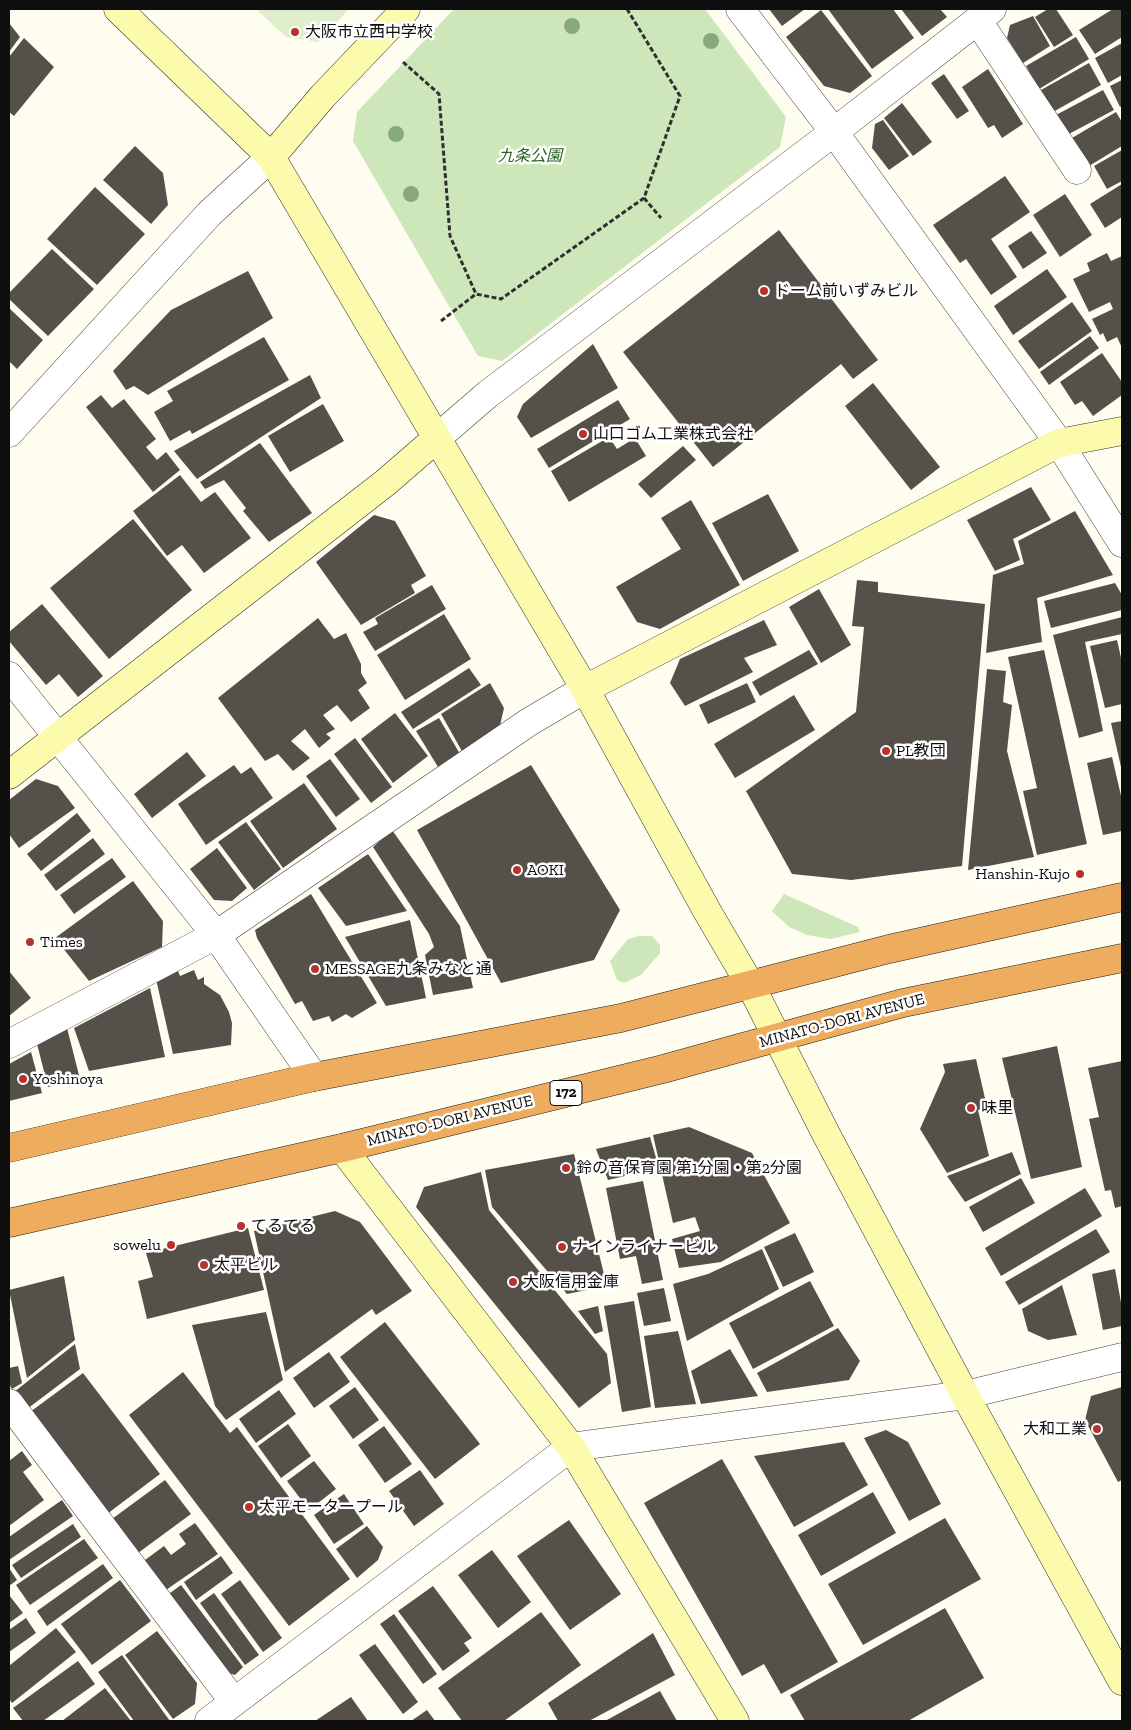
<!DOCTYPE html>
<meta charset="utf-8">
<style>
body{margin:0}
#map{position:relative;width:1131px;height:1730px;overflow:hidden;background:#fefdef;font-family:"Zilla Slab",serif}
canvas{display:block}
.frame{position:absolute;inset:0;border:10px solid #0e0e0e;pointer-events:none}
</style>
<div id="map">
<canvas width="1131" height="1730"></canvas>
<div class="frame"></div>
</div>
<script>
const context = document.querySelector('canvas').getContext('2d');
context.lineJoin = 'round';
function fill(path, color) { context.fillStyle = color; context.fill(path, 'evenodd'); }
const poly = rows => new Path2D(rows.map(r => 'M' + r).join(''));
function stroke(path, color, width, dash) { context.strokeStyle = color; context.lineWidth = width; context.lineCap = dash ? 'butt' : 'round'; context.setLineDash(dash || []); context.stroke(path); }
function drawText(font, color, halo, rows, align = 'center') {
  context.font = font + ' "Zilla Slab","Noto Sans JP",serif'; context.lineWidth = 5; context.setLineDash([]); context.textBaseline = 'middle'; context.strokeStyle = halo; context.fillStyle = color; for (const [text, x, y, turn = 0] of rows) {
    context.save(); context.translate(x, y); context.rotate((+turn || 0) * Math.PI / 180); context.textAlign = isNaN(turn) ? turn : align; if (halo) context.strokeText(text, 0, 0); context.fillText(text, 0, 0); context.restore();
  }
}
const green = poly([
 [454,9,705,9,786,117,780,147,502,361,478,356,353,141,357,112],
 [784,894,858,927,860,932,831,939,807,935,789,927,772,911],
 [639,936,652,936,660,945,660,953,641,975,624,983,617,980,610,961,628,939]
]);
const pitch = poly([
 [256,9,349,9,319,42,286,37]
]);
const building = poly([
 [769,9,805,9,782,26],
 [828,9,893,9,914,38,872,69],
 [901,9,940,9,947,17,922,36],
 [1048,9,1056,9,1073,35,1054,47,1035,17],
 [1113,9,1122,9,1122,37,1095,54,1079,30],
 [821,10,872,76,850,93,824,86,786,37],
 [1033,16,1050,46,1023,63,1007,38,1010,25],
 [9,23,20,37,9,52],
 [1076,37,1089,59,1039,89,1026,66],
 [24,38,54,67,14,116,9,112,9,57],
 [1122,43,1122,75,1108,83,1095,58],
 [1089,63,1101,85,1053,112,1041,90],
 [988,69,1023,124,1002,138,994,125,988,128,962,87],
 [944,74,969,111,957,119,931,83],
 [1122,80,1122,106,1120,107,1110,86],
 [1103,90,1114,110,1067,135,1056,115],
 [902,103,932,142,913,156,884,118],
 [1116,112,1122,122,1122,146,1089,166,1072,138],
 [883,120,909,156,889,170,872,148,875,124],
 [135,146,163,173,168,205,151,224,103,180],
 [1122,150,1122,181,1107,189,1094,166],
 [1005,176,1030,212,991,239,1017,277,991,295,966,259,960,263,933,225],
 [1122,184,1122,217,1105,228,1090,204],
 [95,187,145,234,97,285,47,239],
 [1065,194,1092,235,1060,257,1033,215],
 [779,230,878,360,853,379,841,364,713,467,623,352],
 [1031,231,1047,253,1023,269,1008,246],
 [52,249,94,289,48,336,9,299,9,293],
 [1107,253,1111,261,1122,256,1122,348,1117,337,1107,342,1103,333,1100,335,1092,319,1113,309,1110,302,1089,312,1073,279,1090,271,1087,263],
 [1047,269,1067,297,1013,335,994,306],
 [248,271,273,318,148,395,134,386,126,390,113,371,171,310],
 [1072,302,1092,331,1039,369,1018,341],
 [9,308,43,340,17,369,9,361],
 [1090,336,1099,348,1049,385,1040,372],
 [264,337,289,380,192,434,190,430,170,441,154,412,173,401,167,391],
 [593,344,618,388,531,438,517,417,523,404],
 [1102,353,1122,382,1122,395,1093,416,1082,401,1075,405,1060,382],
 [310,375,321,398,197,479,174,451],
 [873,383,940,467,911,490,845,406],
 [101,395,112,408,124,399,156,439,146,447,157,460,166,452,180,470,153,492,86,407],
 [618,400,630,419,549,468,537,449],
 [323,404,344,441,290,472,268,436],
 [609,437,617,449,635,438,646,456,569,502,551,471],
 [260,443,312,513,269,542,243,511,246,508,224,480,205,489,200,482],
 [683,446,696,460,651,498,638,484],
 [180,475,201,502,215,492,251,538,204,573,182,545,167,556,133,511],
 [1031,487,1051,520,1013,539,1020,560,995,571,967,520],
 [768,494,799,551,743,581,712,523],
 [691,500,740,585,660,629,637,622,616,587,681,549,661,518],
 [1075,511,1113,575,1037,598,1042,642,986,653,993,575,1024,564,1018,541],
 [374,515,395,521,426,576,411,585,415,593,361,625,316,562],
 [133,519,192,590,109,659,50,588],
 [857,580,878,582,878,592,985,604,962,866,851,880,792,874,746,791,856,712,864,627,852,626],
 [1115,583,1122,595,1122,610,1051,628,1044,601],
 [432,585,446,609,375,651,363,632,378,624,375,618],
 [819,589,851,645,821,663,789,607],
 [42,604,103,676,78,697,59,674,46,685,9,641,9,632],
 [444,614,471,659,405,700,377,655],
 [1122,617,1122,634,1085,642,1103,731,1079,738,1053,635],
 [318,618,334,639,346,633,361,664,361,673,367,683,358,690,370,708,351,722,337,705,323,715,335,729,326,734,331,738,319,748,305,729,291,741,310,758,293,771,278,754,265,761,218,698],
 [764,620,777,645,744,658,753,672,685,706,670,683,680,659],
 [1117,640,1122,662,1122,704,1105,708,1090,646],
 [809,650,818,664,760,696,752,682],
 [1044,650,1087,844,1037,855,1023,791,1037,788,1008,657],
 [469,668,481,685,413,729,401,712],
 [987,669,1006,671,1003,702,1012,705,1007,751,1034,857,968,870],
 [490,683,504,708,498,734,463,753,441,714],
 [747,683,756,702,708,724,699,705],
 [794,695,815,730,735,778,714,744],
 [395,713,428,756,393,783,361,739],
 [439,718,460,754,438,767,416,731],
 [1122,721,1122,767,1121,767,1111,723],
 [355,738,392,787,371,803,334,754],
 [187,752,206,776,152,818,134,794],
 [1112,757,1122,800,1122,831,1103,835,1087,763],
 [330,759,360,799,336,817,306,776],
 [234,765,241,774,251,767,273,798,206,845,178,804],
 [531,765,620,910,594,960,501,983,417,830],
 [36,779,58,786,75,808,19,848,9,834,9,800],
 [304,783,337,829,283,868,250,821],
 [77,813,91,831,41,871,27,854],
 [246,822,281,869,254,890,218,842],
 [392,830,460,926,473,988,433,995,425,955,434,947,429,934,373,847],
 [93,838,105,854,56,891,44,875],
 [217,848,247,888,232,901,214,900,190,869],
 [368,854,407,911,346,926,318,888],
 [112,858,126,877,74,914,60,895],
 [133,881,163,921,162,947,89,981,55,938],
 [311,894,377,1003,352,1018,346,1014,332,1022,329,1016,313,1021,302,1001,295,1004,257,938,255,930],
 [410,920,426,998,386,1006,345,937],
 [194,970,198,980,204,977,204,984,220,995,229,1012,232,1023,231,1045,173,1054,156,979,178,971,180,976],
 [9,971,31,998,9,1016],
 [150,988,165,1057,89,1071,74,1028],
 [67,1028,80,1079,48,1087,37,1044],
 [1057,1046,1082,1167,1031,1179,1002,1058],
 [31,1052,42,1093,9,1101,9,1064],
 [976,1059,987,1107,978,1110,989,1156,947,1173,920,1129,945,1072,943,1064],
 [1122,1061,1122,1206,1115,1208,1111,1190,1105,1191,1089,1119,1099,1117,1088,1068],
 [689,1127,752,1153,790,1223,721,1262,679,1268,672,1239,700,1231,695,1217,673,1223,653,1135],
 [650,1137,659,1168,608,1180,596,1149],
 [1012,1152,1021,1174,965,1202,947,1176],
 [574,1154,607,1286,567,1294,492,1207,485,1170],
 [481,1172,489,1210,607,1354,611,1383,579,1408,416,1207,424,1187],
 [1021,1178,1035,1203,983,1232,969,1207],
 [643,1181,663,1280,642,1284,636,1256,620,1259,606,1188],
 [1085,1188,1102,1216,1001,1276,985,1248],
 [335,1211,360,1222,412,1291,376,1315,372,1309,285,1372,254,1231],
 [248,1228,264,1290,147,1319,138,1281,153,1277,146,1253],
 [1096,1229,1110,1252,1019,1305,1005,1282],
 [795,1233,814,1272,783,1287,764,1247],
 [762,1249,779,1289,687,1341,673,1284,708,1274],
 [1115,1269,1122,1308,1122,1326,1103,1330,1092,1274],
 [64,1276,75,1340,27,1378,9,1290],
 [810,1281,834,1326,753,1369,729,1323],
 [1062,1285,1077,1335,1048,1340,1028,1331,1022,1309],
 [664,1288,671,1321,644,1326,637,1293],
 [634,1301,651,1407,622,1412,604,1306],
 [598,1306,603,1331,595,1334,578,1311],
 [266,1312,283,1380,226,1420,215,1406,192,1325],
 [385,1322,480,1444,435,1479,340,1357],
 [838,1328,860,1361,849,1380,767,1392,757,1373],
 [678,1331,696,1404,655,1408,644,1336],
 [75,1344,80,1369,27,1409,14,1392],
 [730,1349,758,1396,701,1404,691,1371],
 [329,1352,350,1382,314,1408,293,1378],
 [18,1366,22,1383,12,1389,9,1384,9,1368],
 [183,1372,230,1433,237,1427,350,1579,289,1626,129,1415],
 [83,1373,160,1474,107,1514,30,1412],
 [355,1387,379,1420,353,1439,329,1406],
 [1122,1387,1122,1480,1118,1482,1085,1420,1091,1396],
 [279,1390,296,1414,256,1443,239,1419],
 [288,1424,311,1456,281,1478,258,1446],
 [384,1426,412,1464,385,1483,358,1445],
 [886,1430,908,1442,941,1504,909,1521,864,1438],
 [844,1442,868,1485,794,1527,754,1456],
 [22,1451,32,1465,23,1472,44,1500,9,1526,9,1461],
 [722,1459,838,1662,781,1694,764,1664,742,1676,644,1503],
 [314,1461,336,1489,309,1510,287,1481],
 [420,1470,444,1504,414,1526,389,1491],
 [165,1480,191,1514,138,1553,112,1519],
 [873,1492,896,1533,821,1576,798,1535],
 [344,1494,364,1524,334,1544,314,1515],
 [62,1500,73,1516,9,1560,9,1537],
 [945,1518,981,1579,863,1645,828,1584],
 [569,1520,621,1594,570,1630,517,1556],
 [195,1523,218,1554,163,1592,141,1563,164,1546,171,1555,186,1544,179,1534],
 [73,1524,81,1537,21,1578,12,1565],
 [367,1526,383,1547,378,1560,357,1578,336,1549],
 [84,1539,98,1558,30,1605,16,1585],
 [492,1550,531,1602,498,1628,458,1575],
 [221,1556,233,1573,196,1600,184,1582],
 [103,1564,113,1578,47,1626,37,1611],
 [9,1568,17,1580,9,1586],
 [120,1580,151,1621,92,1665,61,1624],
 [240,1580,282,1638,263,1652,221,1594],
 [181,1585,243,1667,235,1675,222,1671,166,1596],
 [433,1586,472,1638,464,1643,470,1651,443,1671,398,1611],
 [214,1593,259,1655,245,1665,200,1603],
 [9,1595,23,1613,9,1623],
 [945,1608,984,1678,908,1721,805,1721,790,1695],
 [541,1612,581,1665,504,1721,462,1721,438,1688],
 [394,1614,437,1674,423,1684,380,1624],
 [26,1618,36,1633,9,1652,9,1630],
 [56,1628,76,1652,12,1703,9,1699,9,1666],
 [157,1631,197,1683,195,1704,173,1719,125,1655],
 [653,1633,675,1675,589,1721,558,1721,548,1703],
 [375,1644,418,1702,403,1714,359,1655],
 [122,1655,170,1721,134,1721,98,1672],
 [78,1661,95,1684,43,1721,23,1721,13,1708],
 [105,1688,131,1721,62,1721],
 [660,1691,677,1721,605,1721],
 [351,1697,368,1721,315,1721],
 [427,1710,435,1721,411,1721]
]);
const path = poly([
 [403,62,439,94,450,236,476,294],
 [644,198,661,218],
 [441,321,476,294,501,299,644,198,680,96,627,9]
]);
const street = poly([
 [740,9,834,132,1059,443,1122,543],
 [978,21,1077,170],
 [9,433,209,214,271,157],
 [437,438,488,394,834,132,992,9],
 [9,676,216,935,314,1077],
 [9,1044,216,935,529,722,585,689],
 [9,1403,234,1702],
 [209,1721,571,1447,965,1395,1122,1357]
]);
const secondary = poly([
 [118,9,271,157,585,689,707,911,751,986,826,1134,965,1395,1122,1681],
 [271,157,323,96,406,9],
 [585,689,1059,443,1122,431],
 [9,775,385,483,437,438],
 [342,1148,571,1447,735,1721]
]);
const highway = poly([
 [9,1148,314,1077,621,1018,889,949,1122,897],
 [9,1223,342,1148,663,1069,903,1003,1122,958]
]);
const trees = [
 [572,26],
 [711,41],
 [396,134],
 [411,194]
];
const markers = [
 [295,32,5,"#b8322c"],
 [764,291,5,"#b8322c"],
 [583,434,5,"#b8322c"],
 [886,751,5,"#b8322c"],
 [517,870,5,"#b8322c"],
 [1080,874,5,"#b8322c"],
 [30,942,5,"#b8322c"],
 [315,969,5,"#b8322c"],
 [23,1079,5,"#b8322c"],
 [971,1108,5,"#b8322c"],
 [566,1168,5,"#b8322c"],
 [241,1226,5,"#b8322c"],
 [171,1245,5,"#b8322c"],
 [562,1247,5,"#b8322c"],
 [204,1265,5,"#b8322c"],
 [513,1282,5,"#b8322c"],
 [1097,1429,5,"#b8322c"],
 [249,1507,5,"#b8322c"]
];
const shields = [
 [566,1093,32]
];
const shieldNames = [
 ["172",566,1093]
];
const poiNames = [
 ["大阪市立西中学校",305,32],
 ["ドーム前いずみビル",774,291],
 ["山口ゴム工業株式会社",593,434],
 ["PL教団",896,751],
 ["AOKI",527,870],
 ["Hanshin-Kujo",1070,874,"right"],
 ["Times",40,942],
 ["MESSAGE九条みなと通",325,969],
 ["Yoshinoya",33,1079],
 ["味里",981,1108],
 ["鈴の音保育園 第1分園・第2分園",576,1168],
 ["てるてる",251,1226],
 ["sowelu",161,1245,"right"],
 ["ナインライナービル",572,1247],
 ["太平ビル",214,1265],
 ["大阪信用金庫",523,1282],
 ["大和工業",1087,1429,"right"],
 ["太平モータープール",259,1507]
];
const parkNames = [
 ["九条公園",530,156]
];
const streetNames = [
 ["MINATO-DORI AVENUE",842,1021,-15],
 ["MINATO-DORI AVENUE",450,1121,-14]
];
fill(green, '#cde7ba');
fill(pitch, '#dfefcb');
fill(building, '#56504a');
stroke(street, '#414141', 29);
stroke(secondary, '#303030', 29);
stroke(highway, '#1f1f1f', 29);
stroke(path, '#303030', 3, [5, 2.5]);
stroke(street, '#fff', 28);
stroke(secondary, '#fbfaad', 28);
stroke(highway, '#eead5e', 28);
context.fillStyle = '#88a87e';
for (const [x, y] of trees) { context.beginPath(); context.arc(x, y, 8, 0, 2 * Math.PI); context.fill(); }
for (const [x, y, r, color] of markers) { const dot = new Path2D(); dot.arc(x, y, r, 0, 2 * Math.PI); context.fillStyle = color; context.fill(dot); stroke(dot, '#fff', 2); }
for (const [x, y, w] of shields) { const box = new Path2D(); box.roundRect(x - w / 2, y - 12.5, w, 25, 4); context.fillStyle = '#fff'; context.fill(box); stroke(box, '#0e0e0e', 1); }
drawText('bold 15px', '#0e0e0e', null, shieldNames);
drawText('16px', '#0e0e0e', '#fff', poiNames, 'left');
drawText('italic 16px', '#286321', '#fff', parkNames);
drawText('16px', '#0e0e0e', '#fff', streetNames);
</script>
